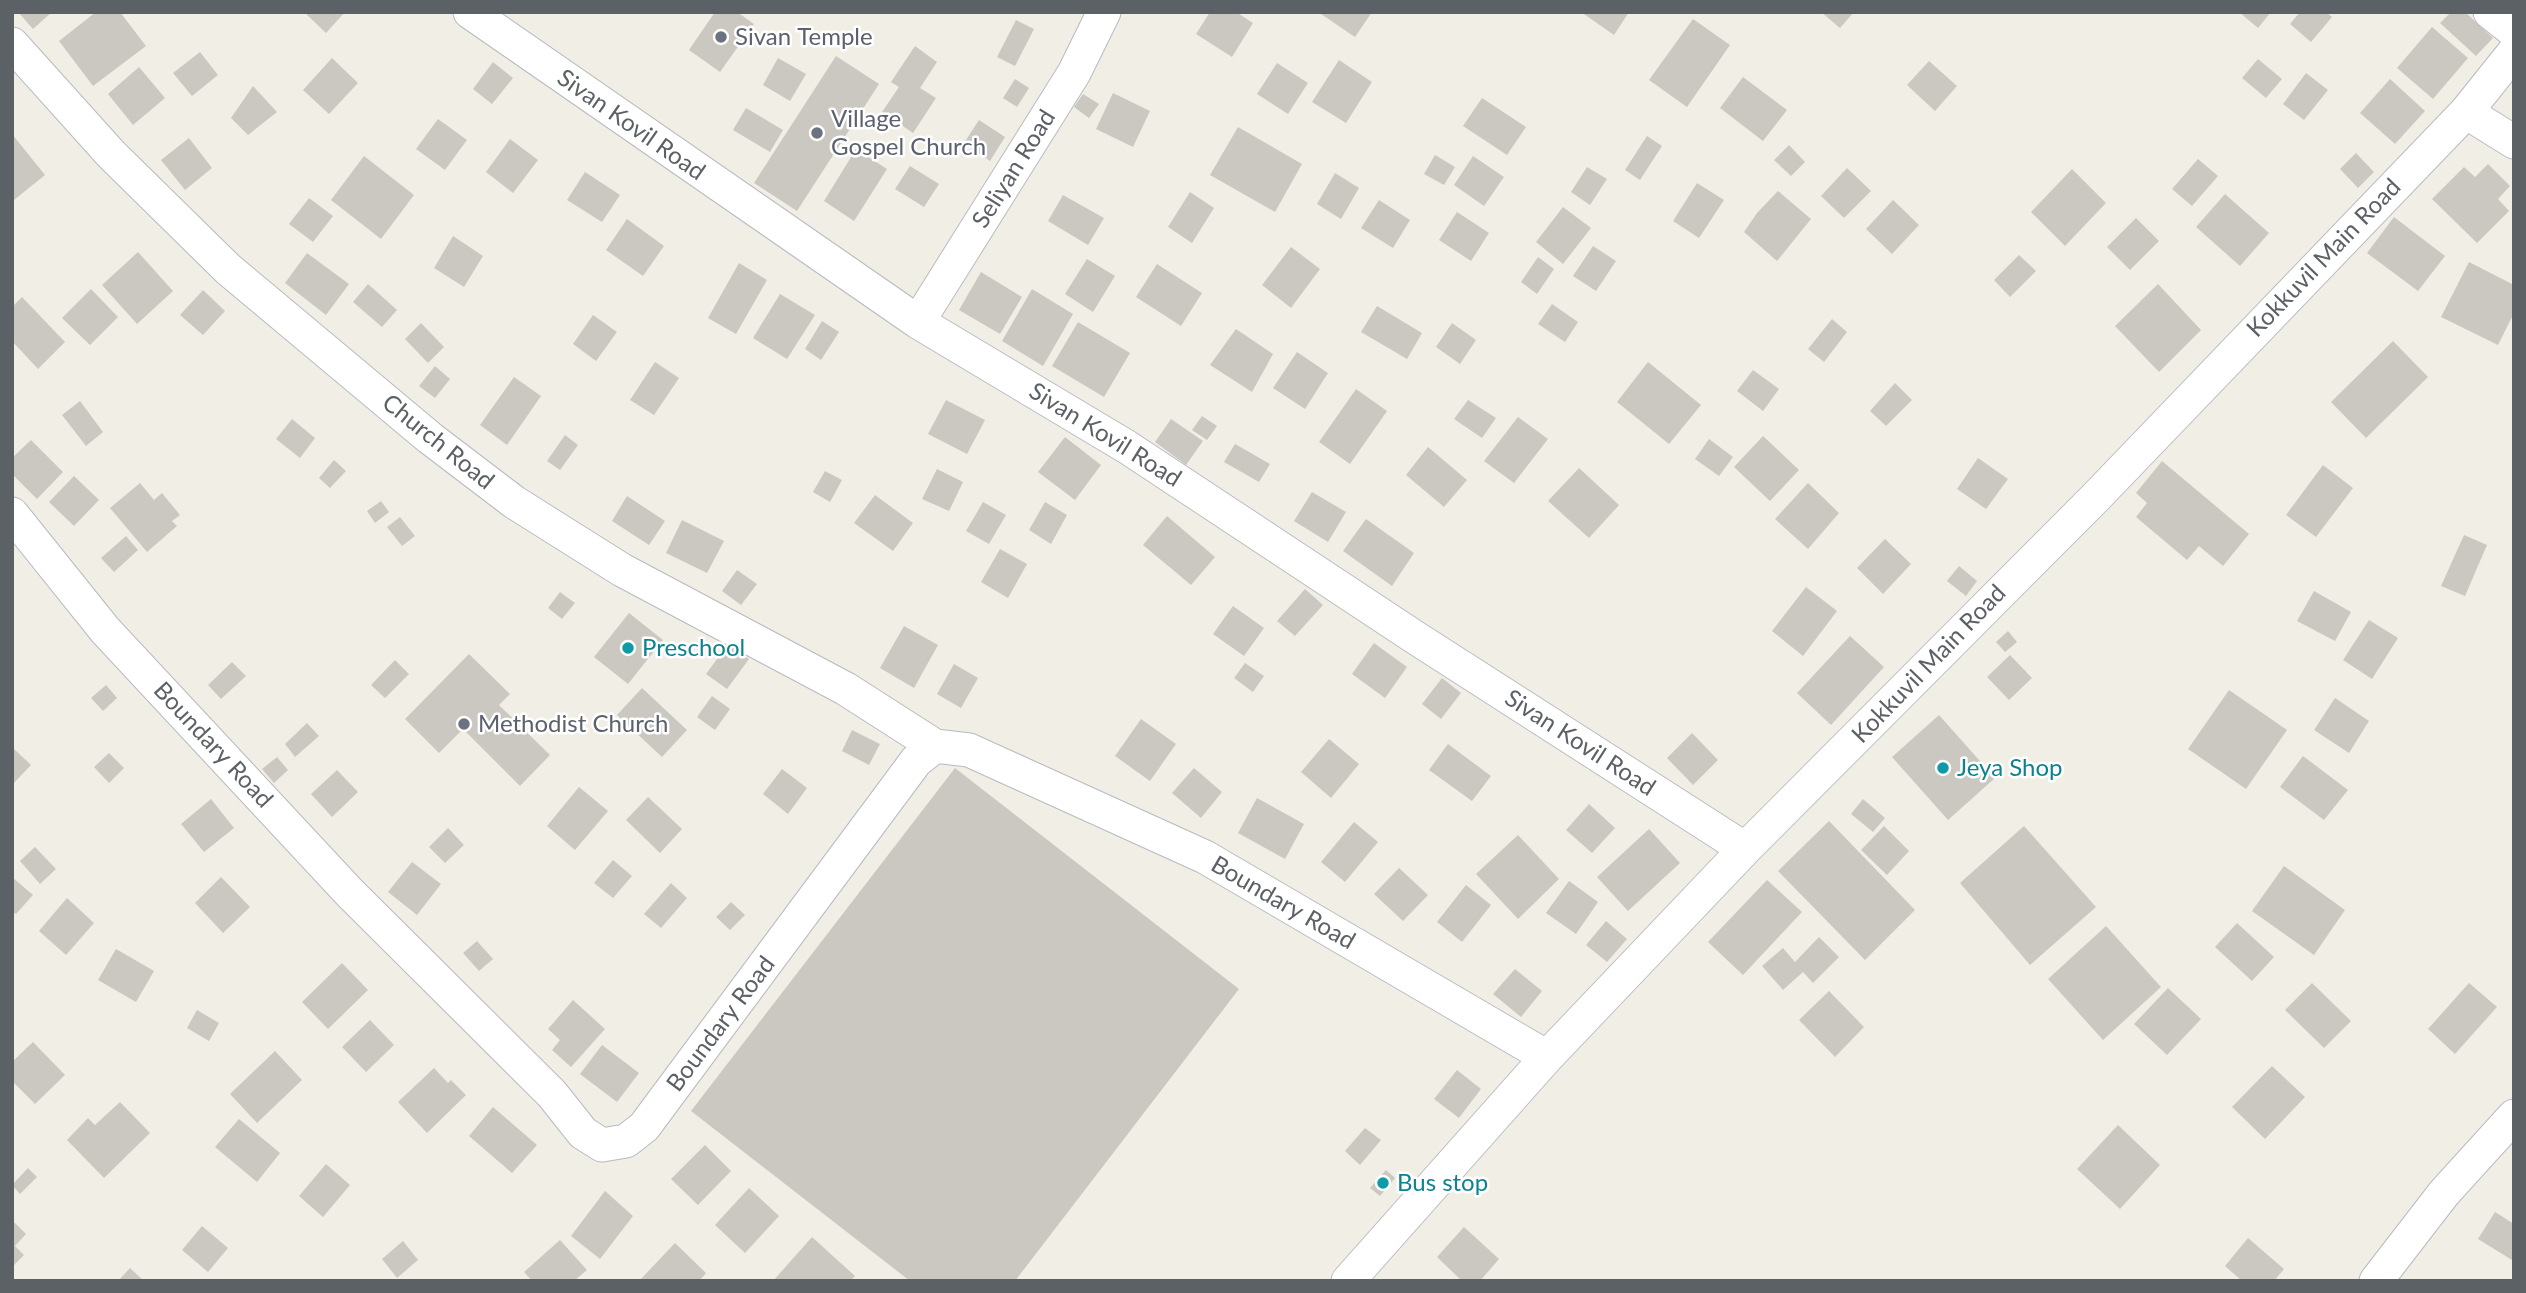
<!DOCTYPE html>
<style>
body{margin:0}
#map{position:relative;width:2526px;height:1293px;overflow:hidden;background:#f0eee5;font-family:Lato,sans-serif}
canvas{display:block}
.frame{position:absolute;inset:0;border:14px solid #5c6166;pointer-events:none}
</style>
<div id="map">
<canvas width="2526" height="1293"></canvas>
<div class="frame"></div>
</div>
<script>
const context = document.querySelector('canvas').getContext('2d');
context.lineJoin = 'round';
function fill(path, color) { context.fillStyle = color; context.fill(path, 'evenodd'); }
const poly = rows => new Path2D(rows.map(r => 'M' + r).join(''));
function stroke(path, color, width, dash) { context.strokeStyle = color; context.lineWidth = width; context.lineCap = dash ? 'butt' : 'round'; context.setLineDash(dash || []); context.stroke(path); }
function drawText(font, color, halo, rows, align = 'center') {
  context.font = font + ' Lato,sans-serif'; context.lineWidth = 5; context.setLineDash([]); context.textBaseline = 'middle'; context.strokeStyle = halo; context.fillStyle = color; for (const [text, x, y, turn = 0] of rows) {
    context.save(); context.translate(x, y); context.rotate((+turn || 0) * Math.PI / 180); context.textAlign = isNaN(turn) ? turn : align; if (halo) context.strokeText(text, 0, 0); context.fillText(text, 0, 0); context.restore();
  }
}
const building = poly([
 [18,12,52,12,33,29],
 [96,12,120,12,146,46,93,86,59,41],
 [304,12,345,12,326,33],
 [715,12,737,12,754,24,720,72,689,50],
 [1210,12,1236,12,1253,23,1232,57,1196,34],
 [1318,12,1372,12,1355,37],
 [1581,12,1629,12,1614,35],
 [1821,12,1854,12,1840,28],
 [2239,12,2271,12,2258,28],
 [2300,12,2326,12,2332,17,2311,42,2290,24],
 [2451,12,2465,12,2493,38,2476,56,2440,23],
 [1693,19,1730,45,1687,107,1649,80],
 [1016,20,1034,29,1015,66,997,57],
 [2432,27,2468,58,2433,99,2397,68],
 [915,46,937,62,920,88,936,98,913,133,882,112,899,87,891,82],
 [200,52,218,75,192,96,173,73],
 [836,56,879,84,797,211,754,183],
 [332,58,358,83,329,114,303,90],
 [778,58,806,74,790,101,763,85],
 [2258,59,2282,79,2266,98,2242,78],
 [1339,60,1372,82,1346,123,1312,102],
 [1929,61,1957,86,1935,111,1907,85],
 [493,62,513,78,492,104,473,89],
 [1277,63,1308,83,1288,114,1257,94],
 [139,67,165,98,133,125,108,94],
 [2306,73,2328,90,2304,120,2283,104],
 [1743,77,1787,110,1763,141,1720,108],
 [1015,79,1029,88,1017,107,1003,98],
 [2390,79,2425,111,2395,144,2360,113],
 [253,86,277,112,248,135,231,118],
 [1113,93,1150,111,1133,147,1096,129],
 [1083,94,1099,104,1089,118,1074,107],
 [1482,98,1526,127,1507,155,1463,126],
 [746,108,783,130,770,152,733,130],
 [438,119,467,140,445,170,416,149],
 [979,120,1005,137,990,161,964,143],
 [1238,127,1302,164,1275,212,1210,175],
 [12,134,45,175,14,200,12,198],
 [1647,136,1662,146,1640,180,1625,170],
 [189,138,212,168,185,190,161,160],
 [510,139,538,160,513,193,486,172],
 [1789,145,1805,162,1791,176,1774,160],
 [856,149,887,169,854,221,824,201],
 [2356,153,2374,172,2358,188,2340,169],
 [1435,155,1455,167,1444,185,1424,174],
 [364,156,414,195,381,239,331,200],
 [1473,156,1504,177,1484,206,1454,185],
 [2198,159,2218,176,2192,206,2172,189],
 [2488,164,2510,186,2498,199,2509,211,2477,243,2432,199,2464,167,2475,177],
 [910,166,939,184,924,207,895,189],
 [1587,167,1607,179,1590,205,1571,192],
 [1847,168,1871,191,1844,218,1821,196],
 [2072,169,2106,203,2065,246,2031,212],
 [585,172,620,195,602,222,567,200],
 [1335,173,1359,188,1341,219,1317,204],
 [1697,183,1724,200,1699,238,1673,221],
 [1778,191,1811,219,1777,261,1744,232,1757,213],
 [1190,192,1214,208,1192,243,1168,227],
 [2225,194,2269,233,2240,266,2196,227],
 [1063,195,1104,218,1088,245,1048,221],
 [309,198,333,216,313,242,289,224],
 [1379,200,1410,220,1393,248,1361,228],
 [1893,200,1919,225,1892,254,1866,229],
 [1563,207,1591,228,1563,264,1536,242],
 [1457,212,1489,233,1471,261,1439,240],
 [2394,217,2445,256,2418,291,2367,253],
 [2136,218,2159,241,2130,270,2107,247],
 [627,219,664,246,643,276,606,250],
 [453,236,483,256,464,287,434,268],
 [1593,246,1616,261,1596,291,1573,276],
 [1291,247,1320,269,1291,308,1262,285],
 [138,252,173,291,137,324,102,285],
 [307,253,349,284,326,315,285,283],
 [2019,255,2036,271,2010,297,1994,280],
 [1538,257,1554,269,1537,294,1521,282],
 [1087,259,1115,276,1093,312,1065,294],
 [2469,262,2514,285,2514,313,2498,345,2441,317],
 [739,263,767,280,736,334,708,318],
 [1157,264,1202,293,1181,326,1136,297],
 [981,272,1022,297,1000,334,959,310],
 [368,284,397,310,382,327,353,302],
 [2158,284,2201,330,2159,372,2115,326],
 [91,289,118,317,90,345,62,318],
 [1032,289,1073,314,1043,366,1002,341],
 [203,290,225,311,203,335,180,315],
 [780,294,815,315,787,359,753,338],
 [22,297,65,342,38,369,12,341,12,307],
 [1552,304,1578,322,1565,342,1538,324],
 [1377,306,1422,333,1407,359,1361,332],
 [593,315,617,332,596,361,573,344],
 [1832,319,1847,332,1824,362,1808,349],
 [822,321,839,332,821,360,805,349],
 [1078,322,1130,353,1104,397,1052,366],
 [421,323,444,347,428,363,405,339],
 [1452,323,1476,340,1460,364,1436,347],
 [1236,329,1273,354,1252,392,1210,365],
 [2393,341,2428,377,2366,438,2331,402],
 [1297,352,1328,373,1305,409,1273,388],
 [655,362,679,378,654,415,630,400],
 [1648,362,1701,405,1669,444,1617,402],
 [435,366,450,379,435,398,419,386],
 [1753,370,1779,389,1763,411,1737,391],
 [514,377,541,396,507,445,480,425],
 [1895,383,1912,400,1886,426,1870,411],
 [1356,389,1387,411,1350,464,1319,442],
 [946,400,985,420,967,454,928,434],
 [1468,400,1496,418,1482,438,1454,419],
 [80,401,103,432,86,446,62,415],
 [1202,416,1217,426,1207,440,1192,430],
 [1518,417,1548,439,1514,483,1484,461],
 [292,419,315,438,300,458,276,439],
 [1171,419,1203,441,1186,465,1155,442],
 [565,435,578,445,560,470,547,461],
 [1763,436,1799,470,1770,501,1734,467],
 [1065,437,1101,465,1075,500,1038,472],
 [1709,439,1733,457,1719,476,1695,459],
 [31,440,63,472,37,499,12,474,12,458],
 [1235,444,1270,464,1259,482,1224,462],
 [1428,447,1467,480,1444,507,1406,475],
 [1978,458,2008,479,1986,509,1957,489],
 [334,460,346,471,330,488,319,478],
 [2162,461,2249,534,2223,566,2199,546,2187,560,2136,517,2147,503,2136,493],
 [2323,465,2353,488,2316,537,2286,515],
 [1579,468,1619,505,1589,538,1548,501],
 [937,469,963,482,949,511,922,499],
 [825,471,842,480,830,502,813,492],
 [74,476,99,500,74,526,49,502],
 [140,483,154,500,162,493,180,515,172,521,177,526,147,552,110,508],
 [1808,483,1839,513,1808,549,1775,519],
 [1312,492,1346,512,1328,542,1294,521],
 [875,495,913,523,893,551,854,523],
 [627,496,665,521,649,545,612,521],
 [381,501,389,512,375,523,367,511],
 [983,502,1006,515,989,544,966,531],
 [1045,502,1067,515,1051,544,1029,530],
 [1167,516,1215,557,1191,585,1143,545],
 [400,517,415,536,402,546,387,527],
 [1366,519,1414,553,1392,586,1343,551],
 [682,520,724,541,707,573,666,553],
 [2464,535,2487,545,2465,596,2441,586],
 [126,536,138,550,114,572,101,558],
 [1885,539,1911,564,1883,594,1857,568],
 [1000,549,1027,564,1008,598,981,582],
 [1959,566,1977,581,1966,596,1947,581],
 [737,570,757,584,741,605,722,591],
 [1806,587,1837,611,1803,656,1772,631],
 [1305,589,1323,605,1295,636,1277,621],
 [2314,591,2351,612,2335,641,2297,621],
 [560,592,575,603,562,619,548,608],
 [1233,606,1264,628,1244,656,1213,634],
 [629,613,663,640,628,684,594,657],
 [2369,620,2398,638,2372,679,2343,660],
 [904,626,938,645,914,688,880,668],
 [2008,631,2017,642,2005,652,1996,642],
 [1850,636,1884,667,1831,725,1797,693],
 [1374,643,1407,667,1385,698,1352,674],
 [728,644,749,659,727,689,706,674],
 [469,654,510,694,499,705,550,755,520,786,463,729,439,753,405,719],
 [2010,655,2032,678,2009,700,1987,677],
 [395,660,409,674,385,698,371,685],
 [232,662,246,676,221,699,208,685],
 [1245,663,1264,676,1253,692,1234,678],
 [954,664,978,678,961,708,937,694],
 [1442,678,1461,693,1441,719,1422,704],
 [106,685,117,698,103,711,91,698],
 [642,688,687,730,662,757,617,715],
 [2229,690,2287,730,2246,789,2188,749],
 [712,696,730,709,715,730,697,717],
 [2335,698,2369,721,2349,753,2314,730],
 [1939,715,1995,778,1948,820,1892,757],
 [1141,719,1176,744,1150,781,1115,756],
 [307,723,319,736,295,757,285,744],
 [852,730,880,744,869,765,842,751],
 [1692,733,1718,760,1693,785,1667,758],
 [1329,739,1359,764,1331,798,1301,772],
 [1448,744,1491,776,1472,801,1429,770],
 [12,747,31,765,12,785],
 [109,753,124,768,109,783,94,767],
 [2303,756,2348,790,2324,820,2280,787],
 [277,757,288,770,274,783,262,769],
 [955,768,1239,989,1015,1281,910,1281,691,1111],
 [1194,768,1222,792,1201,818,1172,793],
 [782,769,807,788,788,814,763,794],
 [337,770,358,792,332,817,311,794],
 [579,787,608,811,575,850,547,826],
 [648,797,682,829,660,853,626,820],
 [1257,798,1304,824,1285,859,1238,833],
 [211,799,234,828,204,852,181,824],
 [1863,799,1885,818,1873,832,1851,814],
 [1589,804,1615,828,1592,853,1566,830],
 [1829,821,1915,910,1865,960,1778,871],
 [1354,822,1378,842,1345,882,1321,862],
 [1884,826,1909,851,1887,875,1861,850],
 [2024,826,2096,907,2030,965,1960,883],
 [448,828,464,845,445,863,429,847],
 [1649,829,1680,863,1628,911,1597,877],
 [1518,835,1559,879,1518,919,1476,874],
 [35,847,56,869,40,884,20,861],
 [613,860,632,876,613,898,594,883],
 [412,862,441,884,417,915,388,892],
 [2284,866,2345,910,2314,955,2252,911],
 [1399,868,1428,895,1403,921,1374,894],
 [12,877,33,895,16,914,12,911],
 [221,877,250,907,223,933,195,903],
 [1767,880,1802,912,1743,975,1708,942],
 [1569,881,1598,902,1576,934,1546,913],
 [671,883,687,898,661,928,644,914],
 [1466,885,1491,905,1462,942,1437,922],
 [67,898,94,923,66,955,39,931],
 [731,902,745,915,730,930,716,917],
 [1606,921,1627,939,1607,962,1586,945],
 [2237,923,2274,957,2252,981,2215,947],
 [2106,926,2161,987,2103,1040,2048,979],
 [1819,937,1839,957,1813,983,1803,972,1783,990,1762,966,1783,948,1795,962],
 [477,941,493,959,479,971,463,953],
 [116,949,154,971,136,1002,98,980],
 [342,963,368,990,328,1029,302,1002],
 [1515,969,1542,991,1521,1017,1493,994],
 [2312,983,2351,1021,2324,1048,2285,1010],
 [2469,983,2497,1007,2455,1054,2428,1029],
 [2168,988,2201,1019,2167,1055,2134,1024],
 [1829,991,1864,1027,1835,1057,1799,1020],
 [573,1000,605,1029,571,1067,552,1050,560,1040,548,1029],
 [197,1010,219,1023,209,1041,187,1028],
 [370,1020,394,1045,366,1072,342,1047],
 [33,1042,65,1075,35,1104,12,1081,12,1062],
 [602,1045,639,1073,617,1102,580,1074],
 [275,1051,302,1080,257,1123,230,1094],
 [2272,1066,2305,1097,2265,1139,2232,1107],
 [434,1068,448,1083,451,1080,466,1095,427,1133,398,1102],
 [1457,1070,1481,1089,1459,1118,1434,1099],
 [120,1102,150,1133,104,1178,67,1140,88,1118,95,1125],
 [493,1107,537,1145,512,1173,469,1136],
 [239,1119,280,1153,257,1182,215,1147],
 [2118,1125,2160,1165,2120,1209,2077,1169],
 [1365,1128,1381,1140,1360,1165,1345,1151],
 [705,1145,731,1171,698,1205,671,1179],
 [326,1164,350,1185,323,1217,299,1196],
 [28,1168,37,1177,20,1194,12,1185],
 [1386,1170,1395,1178,1380,1196,1370,1188],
 [749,1188,779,1216,745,1253,715,1225],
 [605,1191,633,1216,600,1259,571,1236],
 [2495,1212,2514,1224,2514,1257,2512,1260,2478,1239],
 [12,1220,26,1234,15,1246,24,1255,12,1267],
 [202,1226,228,1248,208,1272,182,1250],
 [1464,1227,1499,1259,1480,1281,1462,1281,1437,1257],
 [812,1237,855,1276,850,1281,773,1281],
 [2248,1238,2284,1269,2274,1281,2242,1281,2225,1266],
 [560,1240,587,1270,574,1281,532,1281,524,1272],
 [403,1241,418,1260,397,1278,382,1259],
 [675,1243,706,1273,699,1281,639,1281],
 [130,1268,144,1281,118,1281]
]);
const street = poly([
 [470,12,918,322,1127,447,1416,638,1745,849],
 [2490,12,2514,31],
 [12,44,111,154,228,269,430,438,514,502,622,570,846,689,935,746],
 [2466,112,2514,142],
 [918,322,1074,73,1104,12],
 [12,514,105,630,349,892,552,1094,583,1133,602,1145,626,1141,644,1127,916,761,935,746,969,750,1205,857,1547,1057],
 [1348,1281,1547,1057,1745,849,2096,497,2466,112,2514,52],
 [2376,1281,2444,1193,2514,1116]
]);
const markers = [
 [721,37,7,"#6b7280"],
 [817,133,7,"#6b7280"],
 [628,648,7,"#0f9aa8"],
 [464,724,7,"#6b7280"],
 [1943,768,7,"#0f9aa8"],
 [1383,1183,7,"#0f9aa8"]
];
const worshipNames = [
 ["Sivan Temple",735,37],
 ["Village",831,119],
 ["Gospel Church",831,147],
 ["Methodist Church",478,724]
];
const streetNames = [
 ["Sivan Kovil Road",631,125,35],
 ["Seliyan Road",1014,169,-58],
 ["Kokkuvil Main Road",2324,258,-46],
 ["Sivan Kovil Road",1105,435,32],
 ["Church Road",438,442,39],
 ["Kokkuvil Main Road",1929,664,-46],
 ["Sivan Kovil Road",1580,743,33],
 ["Boundary Road",213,745,47],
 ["Boundary Road",1283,903,30],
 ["Boundary Road",721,1024,-53]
];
const cultureNames = [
 ["Preschool",642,648],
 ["Jeya Shop",1957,768],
 ["Bus stop",1397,1183]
];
fill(building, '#cbc8c2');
stroke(street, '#b7bbc0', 35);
stroke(street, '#fff', 33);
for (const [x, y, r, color] of markers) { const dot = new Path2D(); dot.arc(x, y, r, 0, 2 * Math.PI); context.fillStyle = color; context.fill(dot); stroke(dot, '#fff', 2.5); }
drawText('24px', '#5b616d', '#fff', worshipNames, 'left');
drawText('24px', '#5c6166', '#fff', streetNames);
drawText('24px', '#0d838f', '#fff', cultureNames, 'left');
</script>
